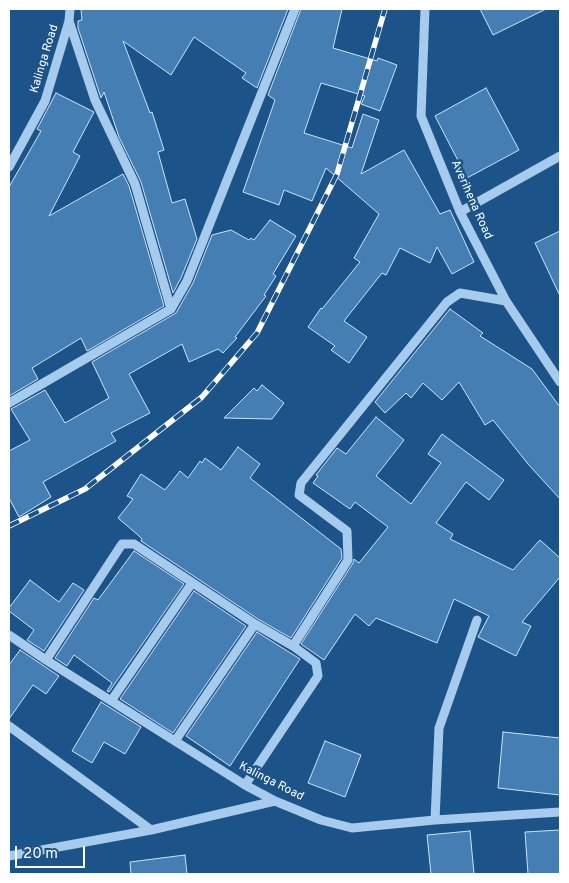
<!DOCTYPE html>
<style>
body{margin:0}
#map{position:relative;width:569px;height:883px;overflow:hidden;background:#1c5489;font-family:Overpass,sans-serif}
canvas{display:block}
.frame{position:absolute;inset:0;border:10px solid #fff;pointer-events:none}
.scale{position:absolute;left:15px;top:846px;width:70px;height:22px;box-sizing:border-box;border:2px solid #fff;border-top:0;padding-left:6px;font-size:15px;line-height:18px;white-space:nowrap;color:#fff;-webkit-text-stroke:4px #1c5489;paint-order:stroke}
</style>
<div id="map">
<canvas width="569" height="883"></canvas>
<div class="frame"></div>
<div class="scale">20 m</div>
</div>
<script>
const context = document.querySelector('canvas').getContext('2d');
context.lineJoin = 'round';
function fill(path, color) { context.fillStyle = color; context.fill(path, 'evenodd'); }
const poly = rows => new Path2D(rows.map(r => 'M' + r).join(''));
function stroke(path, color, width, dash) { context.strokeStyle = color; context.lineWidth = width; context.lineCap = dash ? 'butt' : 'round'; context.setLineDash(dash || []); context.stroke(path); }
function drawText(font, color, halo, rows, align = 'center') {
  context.font = font + ' Overpass,sans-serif'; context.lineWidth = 5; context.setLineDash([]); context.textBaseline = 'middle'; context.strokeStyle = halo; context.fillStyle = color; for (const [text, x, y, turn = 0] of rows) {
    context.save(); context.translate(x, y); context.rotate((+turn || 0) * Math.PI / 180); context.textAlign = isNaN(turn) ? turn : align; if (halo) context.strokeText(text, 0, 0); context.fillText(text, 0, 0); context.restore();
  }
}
const building = poly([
 [81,9,288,9,257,88,242,78,246,73,194,37,171,75,123,41,150,113,152,112,164,150,158,152,172,203,185,199,197,239,181,278,173,293,141,182,119,137,104,92,101,98,78,28,78,21,82,20,81,9],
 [301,9,342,9,333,48,377,61,378,58,397,65,380,111,361,104,365,96,321,83,304,133,352,148,363,114,379,120,361,174,404,150,440,214,450,210,474,262,452,274,437,247,430,263,400,248,386,275,382,273,344,321,367,337,349,363,331,350,335,346,308,327,321,308,322,309,360,262,354,258,379,214,326,168,312,201,284,190,279,205,243,192,275,100,268,95,301,9],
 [480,9,546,9,493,35,480,9],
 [486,88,519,150,467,178,435,116,486,88],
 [56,93,94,112,73,152,80,156,49,216,123,174,129,186,164,306,87,351,81,338,32,368,38,379,9,396,9,187,41,131,37,129,56,93],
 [270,220,296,236,273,274,276,276,264,295,266,296,235,337,237,338,223,353,218,349,189,362,182,344,129,374,150,413,111,433,116,441,43,482,51,497,19,517,9,498,9,451,30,440,11,409,45,390,65,423,109,398,92,362,176,313,193,283,212,235,231,230,249,240,251,238,254,240,270,220],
 [560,231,560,296,535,243,560,231],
 [450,309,483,333,480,336,532,369,560,407,560,499,528,464,493,420,485,425,459,382,442,400,423,383,411,398,406,393,385,413,375,402,450,309],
 [262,385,284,403,272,419,224,418,254,388,257,391,262,385],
 [376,417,404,440,376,476,411,504,441,463,428,454,442,434,504,480,489,500,466,482,436,523,453,534,450,539,513,570,540,540,560,558,560,577,522,622,531,626,516,656,478,637,489,616,454,599,437,643,376,618,369,626,355,614,324,660,301,644,353,563,354,559,359,563,388,527,355,502,350,509,313,483,318,476,316,475,337,448,346,454,376,417],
 [238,447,260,464,250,478,341,549,342,558,291,638,258,619,141,541,142,539,138,535,118,518,133,499,127,496,141,474,165,490,180,471,188,478,200,461,202,463,205,458,221,470,238,447],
 [134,551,184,584,109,692,107,691,112,683,74,655,67,666,55,658,94,598,98,600,134,551],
 [30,580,59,602,73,583,84,590,44,651,27,640,34,630,9,611,9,608,30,580],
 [194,591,246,626,173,733,120,699,194,591],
 [257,632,300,659,230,766,186,736,257,632],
 [20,650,59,676,46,694,33,685,9,719,9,665,20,650],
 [101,702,141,727,125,754,104,742,92,763,72,751,101,702],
 [503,732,560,738,560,795,498,788,503,732],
 [325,741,361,755,345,797,308,783,325,741],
 [560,830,560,874,528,874,525,832,560,830],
 [470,831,474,874,431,874,427,835,470,831],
 [185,855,187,874,131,874,130,862,185,855]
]);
const minor = poly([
 [425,9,421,116,460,212,506,301,560,382],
 [9,167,45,101,69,21,70,9],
 [460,212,560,156],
 [171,309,187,281,295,9],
 [9,403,171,309,135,184,95,100,69,21],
 [9,635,46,660,245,785,275,801,321,820,352,828,435,820,560,812],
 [293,646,348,560,347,531,299,495,301,483,447,302,460,293,506,301],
 [46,660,122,544,134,544,255,624,293,646,316,663,318,676,245,785],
 [111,701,192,583],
 [9,726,151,830],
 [175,741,255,624],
 [435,820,439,728,477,620],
 [9,856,151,830,275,801]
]);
const rail = poly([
 [9,526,85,489,202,397,257,333,337,174,385,9]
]);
const streetNames = [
 ["Kalinga Road",45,59,-73],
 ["Averihena Road",471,200,66],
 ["Kalinga Road",271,782,27]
];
fill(building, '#447eb2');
stroke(building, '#cbe4f9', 1);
stroke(minor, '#a6cbec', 9);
stroke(rail, '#fff', 5.5);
stroke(rail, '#1c5489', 4, [11]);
drawText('12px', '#fff', '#1c5489', streetNames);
</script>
